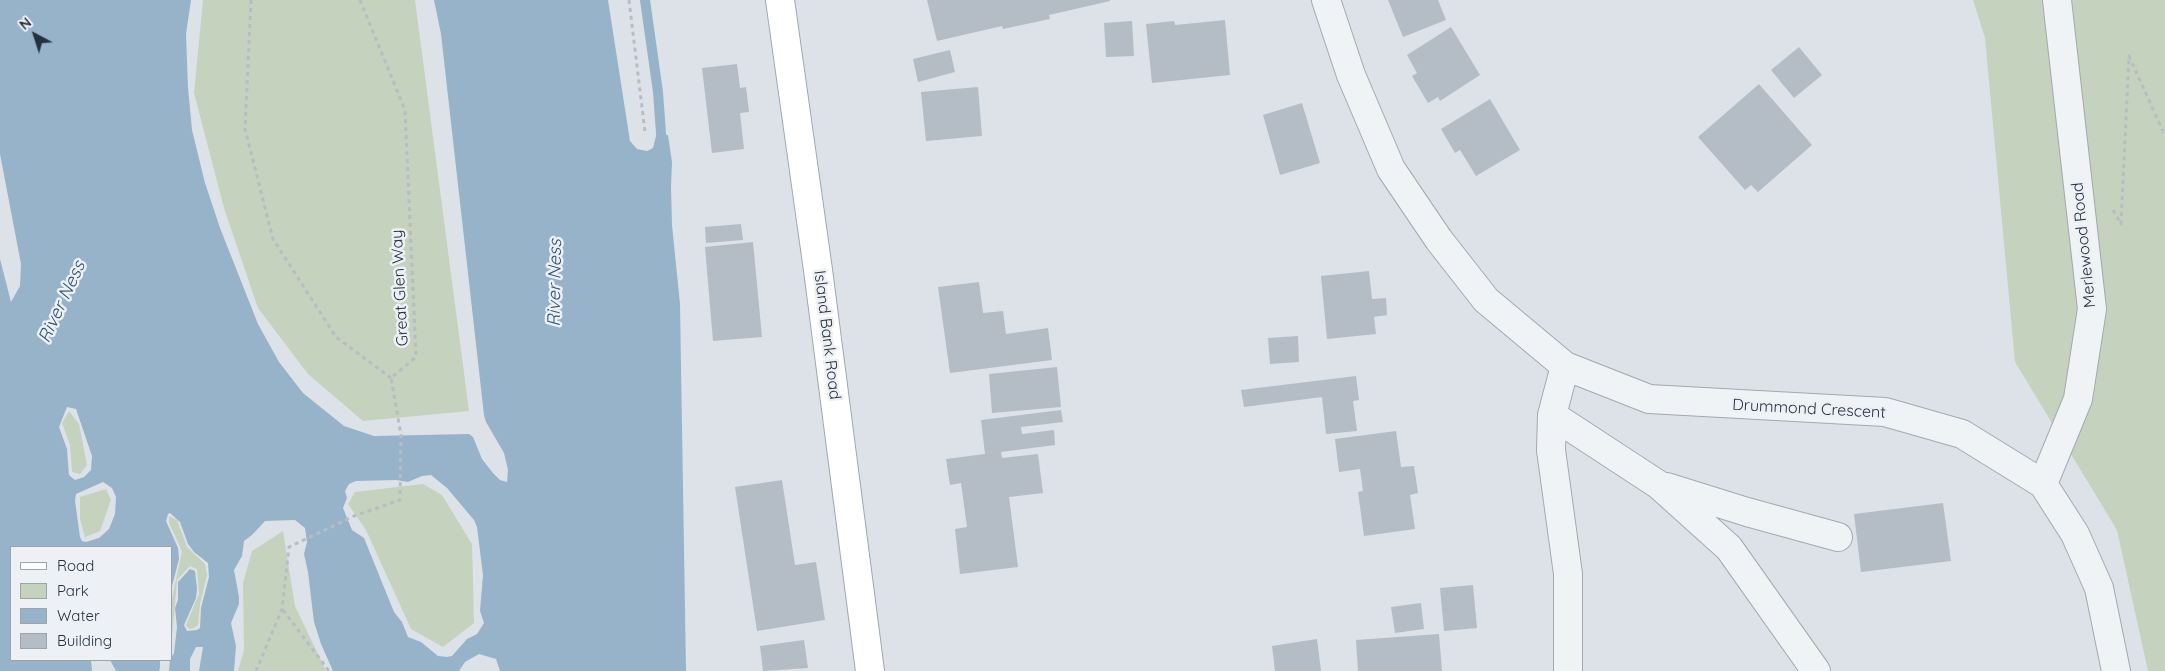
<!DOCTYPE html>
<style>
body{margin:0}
#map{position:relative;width:2165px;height:671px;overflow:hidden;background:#dde2e8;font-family:Quicksand,sans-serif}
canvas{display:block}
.legend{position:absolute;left:10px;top:546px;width:162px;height:115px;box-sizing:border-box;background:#edf1f5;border:1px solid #9da4ac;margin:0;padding:6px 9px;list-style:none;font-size:15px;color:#26313f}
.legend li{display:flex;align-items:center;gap:10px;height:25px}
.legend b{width:25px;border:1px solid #9da4ac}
.north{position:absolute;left:10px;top:10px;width:50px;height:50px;-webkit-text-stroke:4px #edf1f5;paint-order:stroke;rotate:320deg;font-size:14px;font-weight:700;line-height:20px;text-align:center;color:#26313f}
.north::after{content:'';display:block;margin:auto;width:18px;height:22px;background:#26313f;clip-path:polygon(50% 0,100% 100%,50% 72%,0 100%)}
</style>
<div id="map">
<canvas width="2165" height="671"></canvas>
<ul class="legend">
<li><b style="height:6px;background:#fff"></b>Road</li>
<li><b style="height:14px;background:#c5d2be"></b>Park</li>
<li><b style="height:14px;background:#97b3c9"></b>Water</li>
<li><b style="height:14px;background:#b4bcc5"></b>Building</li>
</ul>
<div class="north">N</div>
</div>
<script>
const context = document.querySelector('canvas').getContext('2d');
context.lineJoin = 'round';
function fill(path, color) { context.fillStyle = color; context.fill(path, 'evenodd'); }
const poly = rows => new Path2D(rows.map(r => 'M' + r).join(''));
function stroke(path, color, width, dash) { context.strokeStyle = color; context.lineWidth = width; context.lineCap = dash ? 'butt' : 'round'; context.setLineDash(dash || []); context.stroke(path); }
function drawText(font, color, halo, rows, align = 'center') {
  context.font = font + ' Quicksand,sans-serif'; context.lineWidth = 5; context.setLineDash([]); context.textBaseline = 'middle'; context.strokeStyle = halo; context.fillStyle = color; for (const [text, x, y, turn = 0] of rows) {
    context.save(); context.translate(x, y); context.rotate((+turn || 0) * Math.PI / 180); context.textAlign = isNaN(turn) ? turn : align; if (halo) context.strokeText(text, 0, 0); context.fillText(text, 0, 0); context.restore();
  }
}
const green = poly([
 [203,0,415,0,469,411,363,421,308,374,258,308,224,208,194,93],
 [1973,0,2165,0,2165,671,2148,671,2117,530,2015,362,1985,38],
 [69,411,79,424,87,465,80,474,72,472,70,445,62,423],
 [423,484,442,495,472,544,474,623,443,647,411,629,366,530,348,504,355,492],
 [106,489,111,500,100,531,85,537,80,519,80,497],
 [169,516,177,520,187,547,205,564,207,575,200,604,198,625,194,628,189,629,186,625,199,594,197,569,190,566,177,580,171,649,171,603,182,551,169,523],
 [283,531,295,606,326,671,238,671,244,650,243,583,252,551]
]);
const water = poly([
 [0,0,191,0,186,34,188,88,192,130,205,183,220,228,258,324,279,362,303,393,344,426,374,436,469,434,473,437,482,459,493,473,500,480,507,482,508,470,504,453,486,422,484,415,441,34,434,0,608,0,630,141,637,149,647,151,653,148,656,136,668,135,672,162,671,187,672,225,680,304,686,671,500,671,496,659,479,654,465,662,459,671,333,671,321,644,314,622,308,572,304,554,307,542,305,528,295,520,265,521,252,535,244,541,242,556,234,570,239,597,239,604,231,623,236,646,234,671,199,671,203,647,196,647,190,659,190,671,169,671,170,660,174,653,177,627,175,608,178,600,178,582,190,569,195,571,197,589,196,598,184,625,187,631,197,630,200,628,201,608,209,577,208,563,194,552,188,544,180,522,170,513,168,514,166,521,178,548,179,559,171,590,171,547,11,547,11,660,91,660,92,671,0,671,0,259,11,302,20,286,21,264,0,154],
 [67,407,76,409,92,456,91,470,84,477,75,480,69,475,67,449,59,427],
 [431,475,447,488,474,520,477,527,483,575,480,611,484,623,477,634,467,639,452,656,447,657,438,656,421,642,408,637,402,622,394,612,364,538,352,530,343,508,347,498,345,491,349,484,356,481,396,480,408,482,422,476],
 [103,482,112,488,116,497,115,514,109,529,99,538,86,542,82,541,80,537,75,501,76,494],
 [110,660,160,660,160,668,159,671,116,671]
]);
const stream = poly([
 [645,0,658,92,662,147]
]);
const building = poly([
 [927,0,1110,0,1110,1,1049,15,1050,19,1003,29,1002,26,937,41],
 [1388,0,1438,0,1446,20,1403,37],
 [1225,20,1230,75,1152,83,1146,24,1174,21,1175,25],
 [1132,21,1134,56,1106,57,1104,23],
 [1451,27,1480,75,1440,101,1438,97,1428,103,1412,76,1417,73,1407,55],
 [1799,47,1822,75,1794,98,1771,70],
 [950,50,955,72,918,82,913,59],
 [737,64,740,88,746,87,749,112,740,113,744,149,712,153,702,68],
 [1759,84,1812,145,1758,192,1751,185,1745,190,1698,137],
 [978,87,982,136,926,141,921,92],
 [1490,99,1520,150,1476,176,1460,150,1455,153,1441,129],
 [1302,103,1320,163,1280,175,1263,115],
 [741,224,743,240,706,243,705,227],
 [753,242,762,337,713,341,705,247],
 [1369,271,1372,299,1386,298,1387,315,1374,317,1376,334,1327,339,1321,276],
 [979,282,983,313,1003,311,1006,334,1048,328,1052,360,950,373,938,287],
 [1298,336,1299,362,1270,364,1268,338],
 [1057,367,1061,407,992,413,989,374],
 [1356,376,1359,400,1353,401,1357,431,1326,434,1322,397,1244,407,1241,390],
 [1061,410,1063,422,1021,427,1022,434,1054,430,1055,445,1001,452,1002,458,1038,454,1043,493,1009,497,1018,567,960,574,955,529,967,527,961,483,950,485,946,459,985,454,981,420],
 [1396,431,1401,467,1414,466,1418,493,1410,495,1415,529,1364,536,1358,492,1363,491,1360,469,1339,472,1335,439],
 [782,480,795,565,816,562,825,620,757,631,735,487],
 [1943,503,1951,561,1861,572,1854,514],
 [1473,585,1477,628,1444,631,1440,588],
 [1421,603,1424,629,1395,633,1391,607],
 [1439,634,1442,671,1358,671,1356,640],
 [1317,639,1321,671,1275,671,1272,646],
 [804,640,808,668,763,671,760,646]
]);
const path = poly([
 [251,0,245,129,273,239,336,337,391,378],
 [629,0,645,132],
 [2113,210,2121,224,2129,56,2165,136],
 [283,610,329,671],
 [256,671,282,609,289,547,354,516,400,500,401,435,391,378,416,357,405,110,360,0]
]);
const minor = poly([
 [1326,0,1351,75,1391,169,1439,240,1486,300,1565,366,1649,399,1885,412,1962,434,2043,484,2075,534,2099,588,2116,671],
 [1565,366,1552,415,1551,450,1568,574,1568,671],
 [1552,415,1659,485,1729,548,1816,671],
 [2043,484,2078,399,2092,309,2057,0],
 [1667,487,1747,512,1838,537]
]);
const major = poly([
 [780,0,818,270,870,671]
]);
const streetNames = [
 ["Merlewood Road",2084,245,-96],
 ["Great Glen Way",400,288,-93],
 ["Island Bank Road",827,335,83],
 ["Drummond Crescent",1809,409,3]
];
const waterNames = [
 ["River Ness",555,283,-89],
 ["River Ness",62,302,-65]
];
fill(green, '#c5d2be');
fill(water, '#97b3c9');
stroke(stream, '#97b3c9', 10);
fill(building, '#b4bcc5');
stroke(minor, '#a2a9b2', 30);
stroke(major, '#9ca8b4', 30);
stroke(path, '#b7bdc3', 3, [4, 4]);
stroke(minor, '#f0f3f6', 28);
stroke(major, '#fff', 28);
drawText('16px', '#26313f', '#edf1f5', streetNames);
drawText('italic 18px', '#2f5374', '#edf1f5', waterNames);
</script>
